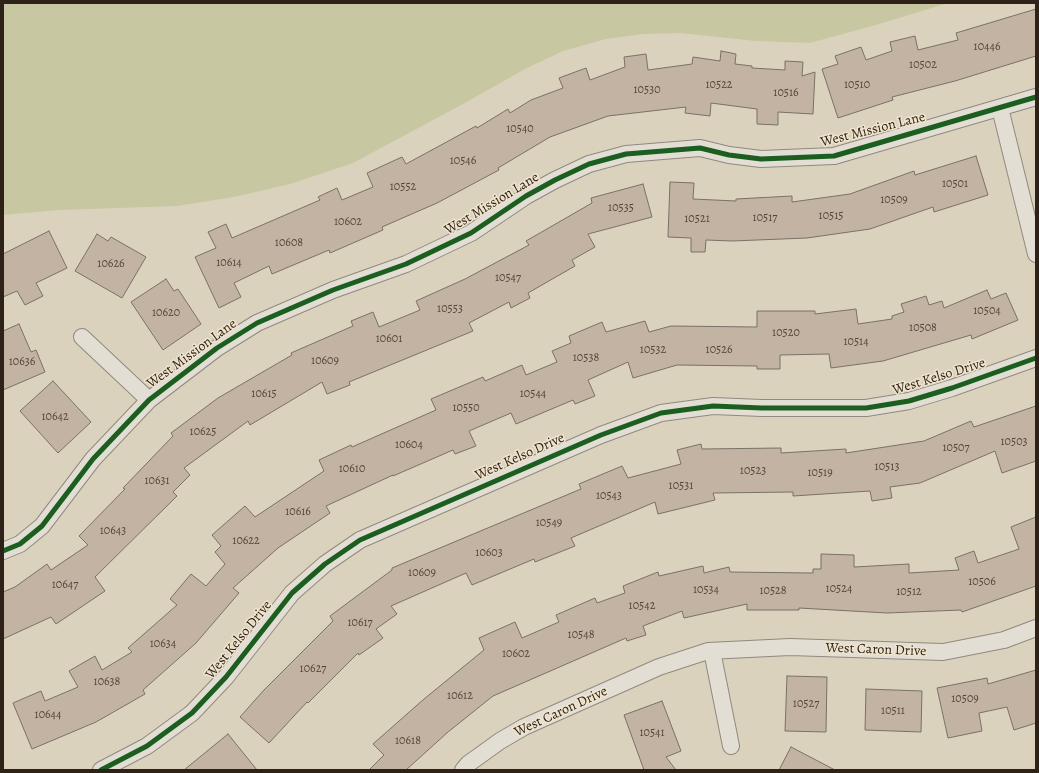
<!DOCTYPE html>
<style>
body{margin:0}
#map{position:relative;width:1039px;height:773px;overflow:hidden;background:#dbd2be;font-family:Alegreya,serif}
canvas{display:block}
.frame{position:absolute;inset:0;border:4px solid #2e2117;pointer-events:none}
</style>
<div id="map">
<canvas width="1039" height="773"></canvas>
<div class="frame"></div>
</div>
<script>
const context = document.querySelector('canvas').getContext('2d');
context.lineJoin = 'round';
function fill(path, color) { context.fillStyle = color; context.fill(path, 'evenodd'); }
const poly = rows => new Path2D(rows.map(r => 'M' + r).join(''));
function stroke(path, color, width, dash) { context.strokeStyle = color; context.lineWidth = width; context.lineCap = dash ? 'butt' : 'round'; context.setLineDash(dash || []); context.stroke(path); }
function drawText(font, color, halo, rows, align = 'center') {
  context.font = font + ' Alegreya,serif'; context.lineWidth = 3; context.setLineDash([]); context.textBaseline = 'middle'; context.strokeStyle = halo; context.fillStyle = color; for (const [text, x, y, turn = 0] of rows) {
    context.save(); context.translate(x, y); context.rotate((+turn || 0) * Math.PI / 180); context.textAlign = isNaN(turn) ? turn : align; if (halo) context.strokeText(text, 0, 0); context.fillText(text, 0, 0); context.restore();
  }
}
const green = poly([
 [3,3,948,3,876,25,810,43,756,41,680,33,644,34,606,39,563,51,525,69,463,104,353,163,290,184,234,197,177,206,59,210,3,215]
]);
const building = poly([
 [1036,9,1036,56,955,81,892,97,893,100,838,118,822,69,838,64,835,56,861,47,866,60,892,51,890,42,915,36,918,50,958,40,956,33,1036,9],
 [721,51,736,54,735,64,752,66,752,68,785,70,785,61,803,62,802,76,815,72,813,114,778,112,778,125,757,124,757,109,711,103,710,116,685,113,686,107,608,116,550,137,498,168,499,170,437,203,382,227,383,230,330,253,329,250,272,274,269,266,234,283,241,297,219,308,195,257,216,248,208,232,226,224,232,238,320,200,318,197,337,188,342,200,373,187,367,173,402,157,406,164,476,126,477,128,508,109,510,113,531,100,563,88,559,78,586,68,590,80,625,67,624,57,646,54,648,70,692,64,693,57,720,61,721,51],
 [976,156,988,195,934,212,933,207,870,229,807,238,732,241,706,240,705,252,691,252,691,238,668,237,670,182,694,183,693,199,736,201,736,199,792,196,792,202,850,194,914,171,915,175,976,156],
 [643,184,652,217,588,234,595,247,572,260,575,266,528,293,530,298,511,308,509,302,469,323,473,331,349,382,350,385,327,394,322,382,250,425,248,421,184,468,190,475,173,492,177,496,95,577,105,591,56,624,51,617,3,639,3,592,15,587,47,564,51,570,88,545,79,536,125,489,123,488,173,436,171,433,218,398,292,355,291,353,353,326,351,321,373,312,379,327,420,310,416,301,465,279,529,245,526,241,592,203,591,198,643,184],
 [49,231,67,268,36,283,43,296,25,305,17,291,3,297,3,254,49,231],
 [97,234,108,241,111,237,146,257,122,298,75,271,97,234],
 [166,279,174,291,178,289,201,324,163,350,131,302,166,279],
 [987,290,991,299,1006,293,1018,320,972,339,971,335,883,361,831,368,829,354,780,355,780,369,757,369,757,366,677,365,633,378,628,362,588,380,595,396,575,404,573,400,516,424,511,413,469,431,476,446,455,454,453,450,393,476,393,475,326,506,330,513,278,548,233,588,239,593,196,643,143,690,145,694,96,722,32,749,13,703,41,691,45,701,78,687,69,671,95,656,102,670,132,652,128,648,177,605,170,599,191,574,206,586,225,564,215,552,221,546,212,535,245,506,255,517,324,471,319,460,351,445,352,447,436,410,431,399,483,377,485,381,522,365,526,375,557,362,552,351,571,343,569,336,602,322,606,332,645,321,649,332,671,326,757,327,757,311,815,311,815,314,856,309,858,324,892,319,892,316,904,312,901,304,926,296,929,305,942,301,944,308,987,290],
 [19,324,31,352,36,350,45,372,3,390,3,331,19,324],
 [53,381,91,422,58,453,20,411,53,381],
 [1036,406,1036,461,1002,473,995,451,920,483,890,487,892,498,872,501,870,491,793,496,793,492,713,493,715,500,658,514,655,502,571,538,575,546,535,562,534,559,472,585,466,573,391,606,397,614,376,629,383,638,359,655,358,653,308,703,307,702,269,743,240,717,264,690,333,621,330,616,392,570,392,568,581,489,579,484,622,466,628,478,681,464,677,450,701,444,702,449,781,448,781,453,846,449,846,453,924,441,971,421,974,427,1036,406],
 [1036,517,1036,586,962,612,961,610,887,613,799,608,799,610,747,610,747,604,684,618,682,611,643,626,646,635,627,641,626,638,493,696,448,732,406,770,369,770,384,755,373,744,424,699,484,650,479,638,515,622,522,638,559,622,556,615,595,598,597,603,625,593,623,586,658,572,659,576,703,566,704,573,729,567,730,572,813,573,813,569,821,569,821,554,854,555,854,567,909,564,909,573,959,570,955,558,974,551,978,563,1019,549,1011,527,1036,517],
 [1036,670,1036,723,1014,730,1007,707,979,713,982,731,948,738,937,688,987,678,988,684,1036,670],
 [787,676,827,677,826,732,785,731,787,676],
 [866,689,922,691,921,732,865,730,866,689],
 [662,701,681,751,666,757,676,770,644,770,624,715,662,701],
 [228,734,257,770,184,770,228,734],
 [791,747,835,770,779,770,791,747]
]);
const minor = poly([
 [1000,108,1036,254],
 [82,337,149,400],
 [3,551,20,544,42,526,93,459,149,400,217,348,257,323,333,290,406,264,471,233,526,196,555,180,589,164,626,154,700,148,729,155,761,159,834,156,1036,97],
 [712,651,731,746],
 [101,770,147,746,192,713,226,677,292,593,325,564,360,540,601,435,661,413,713,406,762,408,866,408,909,401,952,388,1036,358],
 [463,770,468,764,500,741,524,727,659,667,708,651,790,647,943,652,1004,640,1036,628]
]);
const cycleway = poly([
 [3,551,20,544,42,526,93,459,149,400,217,348,257,323,333,290,406,264,471,233,526,196,555,180,589,164,626,154,700,148,729,155,761,159,834,156,1036,97],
 [101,770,147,746,192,713,226,677,292,593,325,564,360,540,601,435,661,413,713,406,762,408,866,408,909,401,952,388,1036,358]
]);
const numberNames = [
 ["10446",987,47],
 ["10502",923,65],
 ["10522",719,85],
 ["10510",857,85],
 ["10530",647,90],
 ["10516",786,93],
 ["10540",520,129],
 ["10546",463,161],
 ["10501",955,184],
 ["10552",403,187],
 ["10509",894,200],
 ["10535",621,208],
 ["10515",831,216],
 ["10517",765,218],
 ["10521",697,219],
 ["10602",348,222],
 ["10608",289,243],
 ["10614",229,263],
 ["10626",111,264],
 ["10547",508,278],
 ["10553",450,309],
 ["10504",987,311],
 ["10620",166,313],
 ["10508",923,328],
 ["10520",786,333],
 ["10601",389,339],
 ["10514",856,342],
 ["10532",653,350],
 ["10526",719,350],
 ["10538",586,358],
 ["10609",325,361],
 ["10636",22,362],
 ["10615",264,394],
 ["10544",533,394],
 ["10550",466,408],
 ["10642",55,417],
 ["10625",203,432],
 ["10503",1014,442],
 ["10604",409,445],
 ["10507",956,448],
 ["10513",887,467],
 ["10610",352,469],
 ["10523",753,471],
 ["10519",820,473],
 ["10631",157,481],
 ["10531",681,486],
 ["10543",609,496],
 ["10616",298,512],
 ["10549",549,523],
 ["10643",113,531],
 ["10622",246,541],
 ["10603",489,553],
 ["10609",422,573],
 ["10506",982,582],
 ["10647",65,585],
 ["10524",839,589],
 ["10534",706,590],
 ["10528",773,591],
 ["10512",909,592],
 ["10542",642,606],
 ["10617",360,623],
 ["10548",581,635],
 ["10634",163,644],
 ["10602",516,654],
 ["10627",313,669],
 ["10638",107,682],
 ["10612",460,696],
 ["10509",965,699],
 ["10527",806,704],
 ["10511",893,711],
 ["10644",48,715],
 ["10541",652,733],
 ["10618",408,741]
];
const streetNames = [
 ["West Mission Lane",873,130,-14],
 ["West Mission Lane",492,204,-31],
 ["West Mission Lane",192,354,-36],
 ["West Kelso Drive",939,377,-17],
 ["West Kelso Drive",520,457,-24],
 ["West Kelso Drive",239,640,-51],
 ["West Caron Drive",876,650,2],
 ["West Caron Drive",561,712,-25]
];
fill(green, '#c7c7a2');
fill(building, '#c3b3a2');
stroke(building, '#787166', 1);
stroke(minor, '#90897d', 18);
stroke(minor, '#e3ded4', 16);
stroke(cycleway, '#1b5e20', 5);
drawText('12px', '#53463a', null, numberNames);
drawText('14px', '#2e2117', '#efe4cd', streetNames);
</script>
